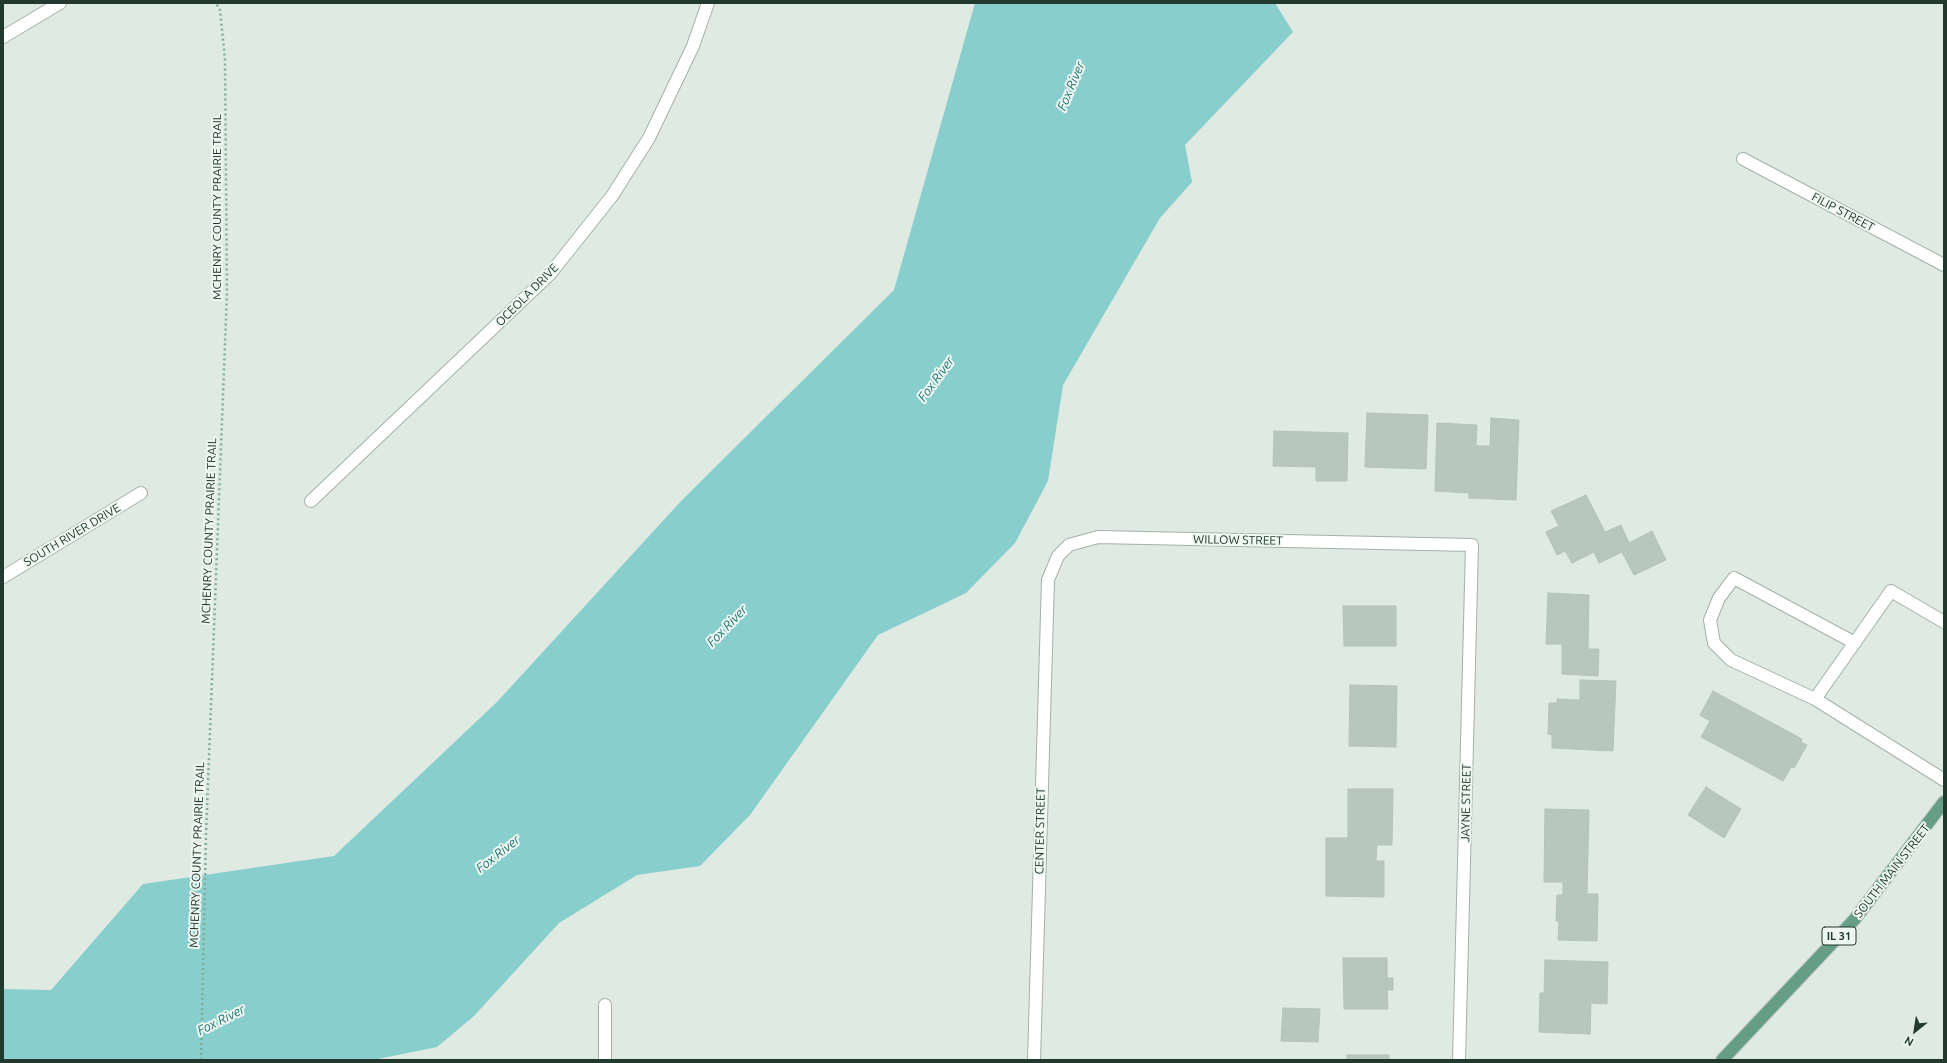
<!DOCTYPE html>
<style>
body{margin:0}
#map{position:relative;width:1947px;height:1063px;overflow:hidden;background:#dfeae3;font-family:Ubuntu,sans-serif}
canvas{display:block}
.frame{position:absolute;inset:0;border:4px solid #21392e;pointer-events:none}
.north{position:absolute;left:1895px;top:1011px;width:40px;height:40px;-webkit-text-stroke:3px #eff7f2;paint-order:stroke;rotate:210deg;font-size:11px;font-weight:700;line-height:16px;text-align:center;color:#21392e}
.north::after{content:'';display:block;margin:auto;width:14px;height:18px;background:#21392e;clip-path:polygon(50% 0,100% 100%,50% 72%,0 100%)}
</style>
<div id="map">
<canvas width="1947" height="1063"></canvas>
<div class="frame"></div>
<div class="north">N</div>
</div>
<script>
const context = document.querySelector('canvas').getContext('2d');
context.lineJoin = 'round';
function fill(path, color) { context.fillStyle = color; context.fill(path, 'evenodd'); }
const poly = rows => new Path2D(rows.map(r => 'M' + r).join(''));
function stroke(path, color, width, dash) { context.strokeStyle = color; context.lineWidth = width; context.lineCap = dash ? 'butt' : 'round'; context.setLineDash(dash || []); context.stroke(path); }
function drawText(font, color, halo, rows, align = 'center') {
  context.font = font + ' Ubuntu,sans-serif'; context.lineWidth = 4; context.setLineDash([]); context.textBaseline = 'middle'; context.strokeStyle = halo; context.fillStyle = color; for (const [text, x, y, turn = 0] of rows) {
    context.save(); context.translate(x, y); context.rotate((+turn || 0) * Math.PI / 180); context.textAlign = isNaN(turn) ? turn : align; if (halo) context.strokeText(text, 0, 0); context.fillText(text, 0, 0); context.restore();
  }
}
const water = poly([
 [975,3,1275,3,1293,32,1185,145,1192,182,1160,218,1063,385,1048,481,1015,543,966,593,878,635,750,815,700,866,637,875,559,923,474,1016,437,1047,373,1060,3,1060,3,989,51,990,143,884,334,856,497,702,682,500,894,290]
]);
const building = poly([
 [1367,413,1428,415,1426,469,1365,467,1367,413],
 [1491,418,1519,420,1516,500,1469,498,1469,493,1435,491,1437,423,1477,425,1476,446,1490,446,1491,418],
 [1274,431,1348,433,1347,481,1316,481,1316,467,1273,466,1274,431],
 [1586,495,1605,532,1621,525,1629,543,1652,531,1666,560,1634,575,1622,552,1599,563,1594,552,1572,563,1565,551,1557,555,1546,532,1559,526,1551,511,1586,495],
 [1548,593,1589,595,1588,649,1599,649,1598,676,1562,674,1562,644,1546,644,1548,593],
 [1343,606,1396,606,1396,646,1344,646,1343,606],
 [1580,680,1616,681,1613,751,1552,748,1552,735,1548,734,1549,703,1557,703,1557,699,1580,700,1580,680],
 [1350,685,1397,686,1396,747,1349,746,1350,685],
 [1713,691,1802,739,1801,742,1807,745,1794,768,1791,767,1783,781,1701,737,1710,721,1700,715,1713,691],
 [1706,787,1741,809,1724,838,1688,815,1706,787],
 [1348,789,1393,789,1392,845,1377,845,1376,861,1384,861,1384,897,1326,896,1326,838,1348,838,1348,789],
 [1545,809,1589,810,1587,894,1598,894,1597,941,1558,940,1559,921,1556,921,1557,895,1563,895,1563,882,1544,882,1545,809],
 [1343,958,1387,958,1387,978,1393,978,1393,990,1387,990,1388,1009,1344,1009,1343,958],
 [1545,960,1608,962,1607,1004,1591,1003,1590,1034,1539,1032,1540,993,1544,993,1545,960],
 [1283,1008,1320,1009,1318,1042,1281,1041,1283,1008],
 [1347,1055,1389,1055,1389,1060,1347,1060,1347,1055]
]);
const path = poly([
 [201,1060,206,835,227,292,225,59,220,10,216,3]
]);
const lane = poly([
 [1944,622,1891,591,1815,699,1944,780],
 [1815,699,1731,660,1714,643,1710,620,1719,598,1734,578,1855,643]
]);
const street = poly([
 [3,37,60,3],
 [1743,159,1944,265],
 [311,501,550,274,612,196,649,138,693,46,708,3],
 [3,577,141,493],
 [605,1060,605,1005],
 [1034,1060,1048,580,1058,556,1069,545,1098,537,1472,545,1459,1060]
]);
const primary = poly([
 [1722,1060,1854,920,1944,802]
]);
const shields = [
 [1839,936,34]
];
const shieldNames = [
 ["IL 31",1839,936]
];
const streetNames = [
 ["MCHENRY COUNTY PRAIRIE TRAIL",217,207,-90],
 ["FILIP STREET",1843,212,28],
 ["OCEOLA DRIVE",527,295,-45],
 ["MCHENRY COUNTY PRAIRIE TRAIL",209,531,-88],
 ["SOUTH RIVER DRIVE",72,535,-31],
 ["WILLOW STREET",1238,540,1],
 ["JAYNE STREET",1466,803,-89],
 ["CENTER STREET",1040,831,-89],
 ["MCHENRY COUNTY PRAIRIE TRAIL",197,855,-88],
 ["SOUTH MAIN STREET",1892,871,-52]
];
const waterNames = [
 ["Fox River",1071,86,-67],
 ["Fox River",936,379,-54],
 ["Fox River",727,626,-46],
 ["Fox River",498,854,-38],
 ["Fox River",221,1020,-27]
];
fill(water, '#88cecc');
fill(building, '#b8c7be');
stroke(building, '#b2c3b9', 1);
stroke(lane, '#a2b1a9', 14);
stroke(street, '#a2b1a9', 14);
stroke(primary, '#bcc4c0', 14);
stroke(path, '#80ad97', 2.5, [2, 3]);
stroke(lane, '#fff', 12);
stroke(street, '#fff', 12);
stroke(primary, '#659e85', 12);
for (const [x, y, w] of shields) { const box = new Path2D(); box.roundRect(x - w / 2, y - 9, w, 18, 3); context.fillStyle = '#eff7f2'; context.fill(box); stroke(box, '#21392e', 1); }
drawText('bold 11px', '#21392e', null, shieldNames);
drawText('12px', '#21392e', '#eff7f2', streetNames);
drawText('italic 13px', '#1d7371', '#eff7f2', waterNames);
</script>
